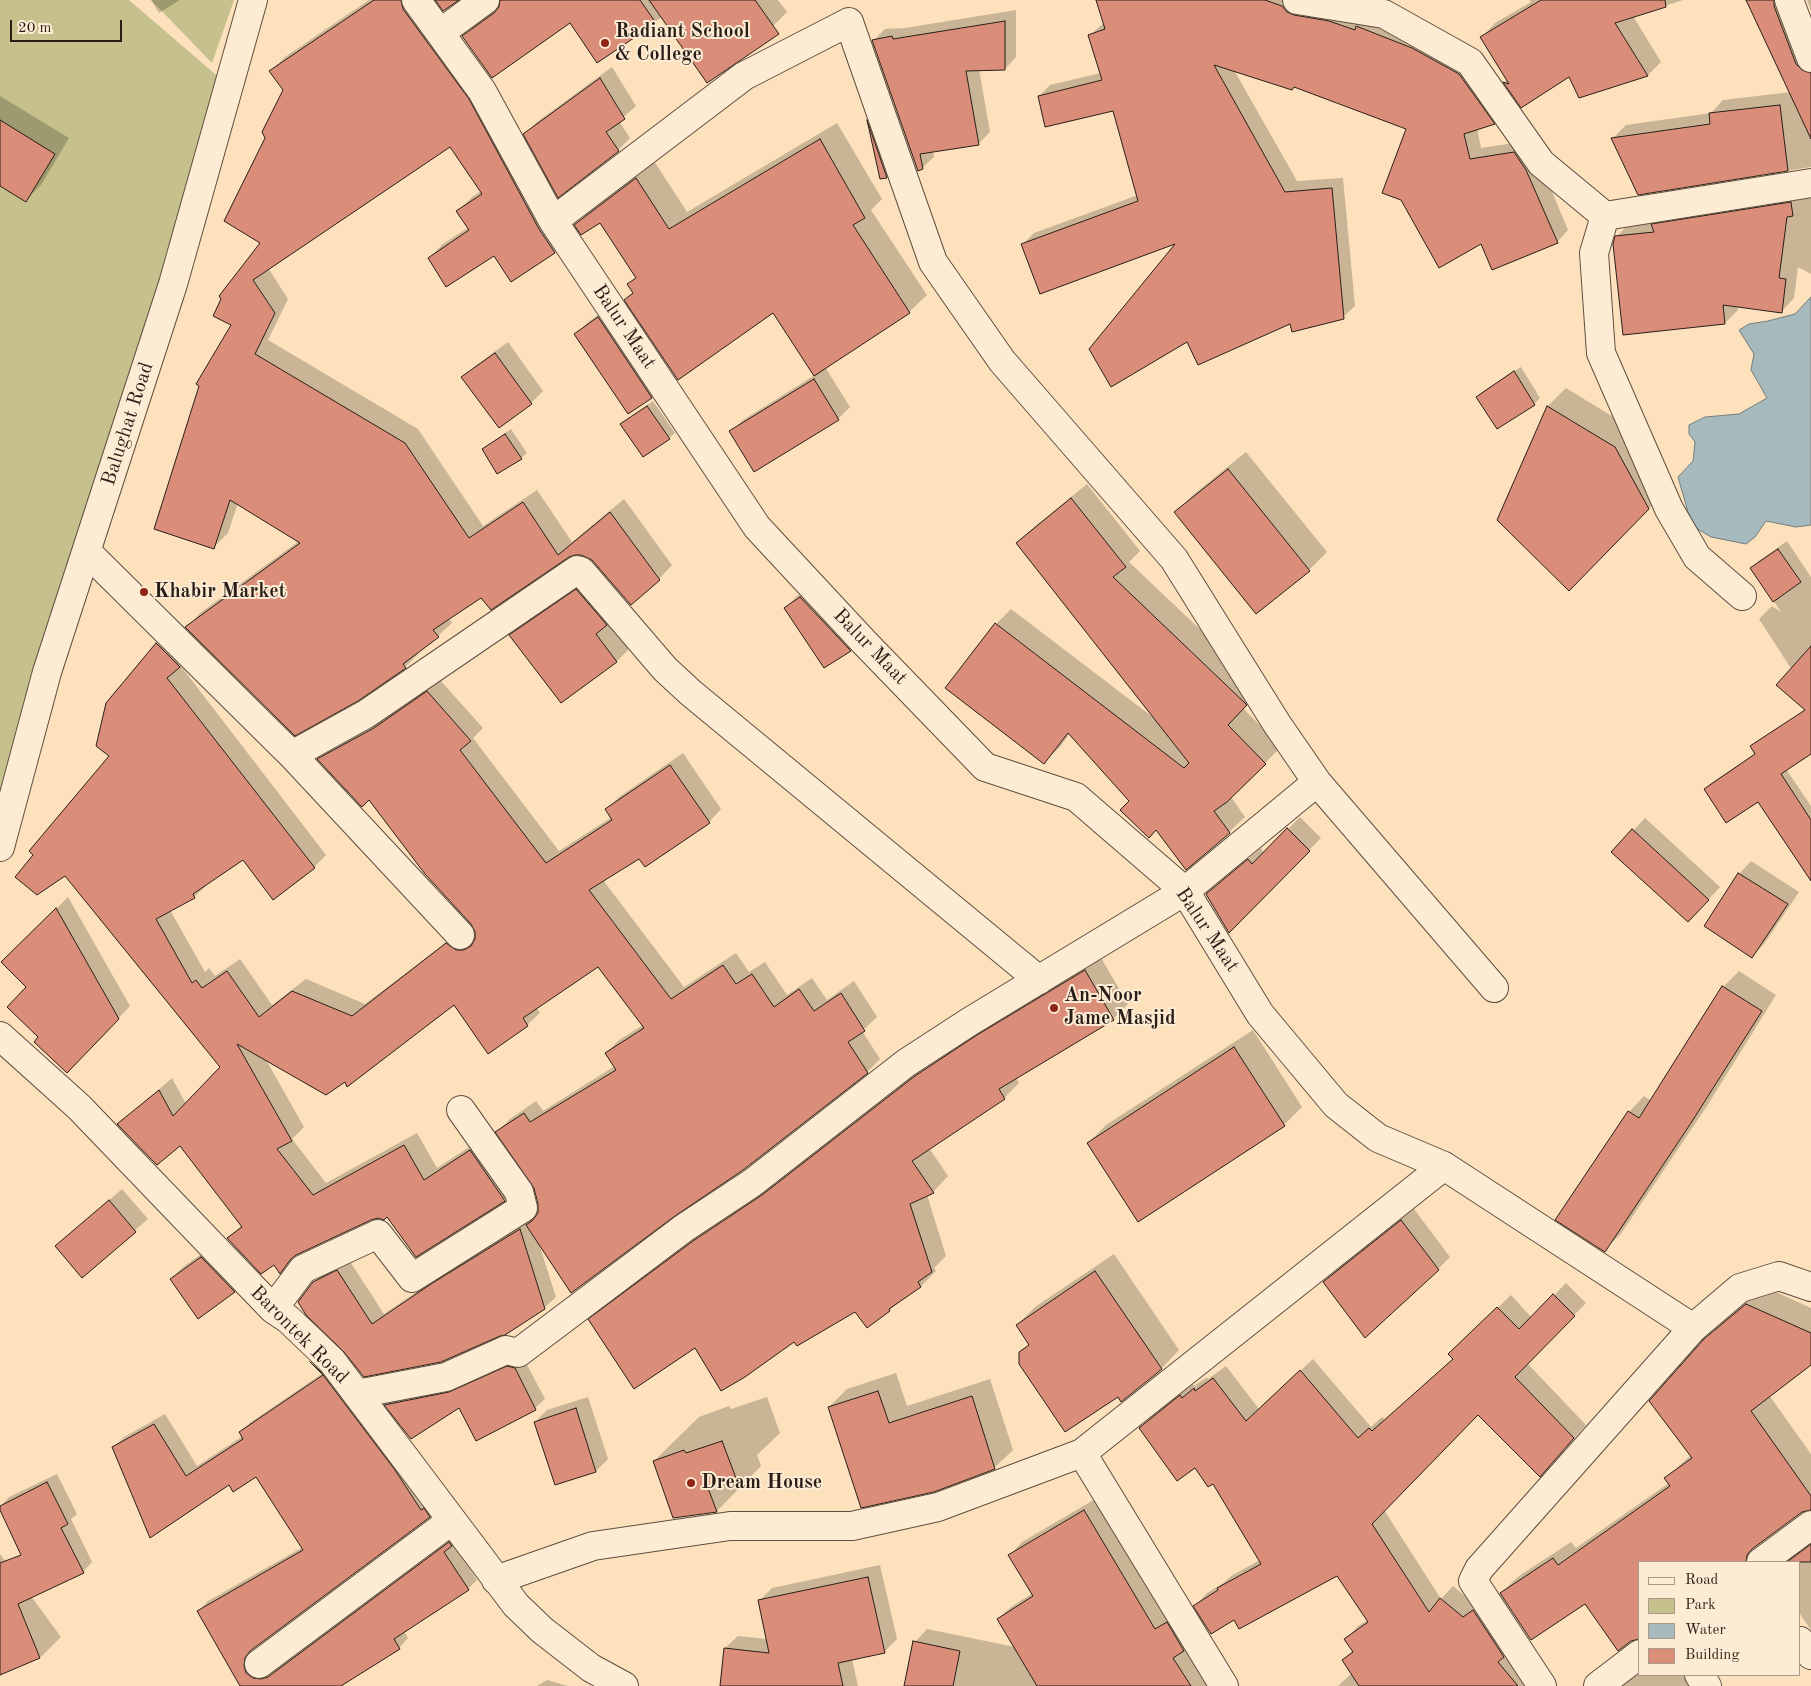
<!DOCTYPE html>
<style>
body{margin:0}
#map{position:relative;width:1811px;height:1686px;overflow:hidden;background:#fce1bc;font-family:"Old Standard TT",serif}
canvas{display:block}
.legend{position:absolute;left:1638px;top:1561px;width:162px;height:115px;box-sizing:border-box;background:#fdecd3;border:1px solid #a89a88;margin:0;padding:6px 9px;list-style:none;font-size:15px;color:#291e17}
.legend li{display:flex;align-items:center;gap:10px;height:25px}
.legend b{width:25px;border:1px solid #a89a88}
.scale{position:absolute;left:10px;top:20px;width:112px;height:22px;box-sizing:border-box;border:2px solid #291e17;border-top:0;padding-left:6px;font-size:15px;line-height:18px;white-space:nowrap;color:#291e17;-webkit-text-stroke:4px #fdecd3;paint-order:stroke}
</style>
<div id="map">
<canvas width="1811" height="1686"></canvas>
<ul class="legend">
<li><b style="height:6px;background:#fdecd3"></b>Road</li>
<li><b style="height:14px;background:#c6c18c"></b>Park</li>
<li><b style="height:14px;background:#a6babd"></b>Water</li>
<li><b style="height:14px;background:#da8e79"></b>Building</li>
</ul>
<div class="scale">20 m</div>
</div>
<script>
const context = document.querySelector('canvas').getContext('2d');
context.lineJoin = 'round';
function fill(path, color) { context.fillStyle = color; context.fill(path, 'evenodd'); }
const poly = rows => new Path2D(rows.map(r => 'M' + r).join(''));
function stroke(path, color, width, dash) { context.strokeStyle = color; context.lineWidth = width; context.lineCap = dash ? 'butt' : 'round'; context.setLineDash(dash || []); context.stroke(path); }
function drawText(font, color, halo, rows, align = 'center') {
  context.font = font + ' "Old Standard TT",serif'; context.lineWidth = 4; context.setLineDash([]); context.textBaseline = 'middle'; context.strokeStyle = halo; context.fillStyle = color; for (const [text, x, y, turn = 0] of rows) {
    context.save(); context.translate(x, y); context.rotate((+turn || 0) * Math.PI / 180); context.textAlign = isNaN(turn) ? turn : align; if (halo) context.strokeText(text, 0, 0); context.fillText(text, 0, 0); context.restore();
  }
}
const green = poly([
 [0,0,129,0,229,86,0,829],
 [151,0,234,0,212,63]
]);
const water = poly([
 [1811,297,1811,525,1796,527,1766,521,1755,537,1746,544,1711,537,1696,528,1688,512,1678,477,1693,461,1695,442,1689,434,1689,425,1705,417,1739,414,1767,398,1751,370,1754,354,1739,330,1749,324,1768,321,1795,314,1811,297]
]);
const shadow = poly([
 [151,0,180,0,159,13],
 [369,0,420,0,568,238,555,252,512,281,495,254,429,258,443,244,469,227,458,211,472,197,481,191,450,145,268,268,288,299,268,340,418,429,483,526,537,490,572,542,624,499,672,565,659,579,594,560,585,555,574,553,482,596,449,618,452,623,438,636,417,651,419,653,405,667,357,700,187,627,200,613,299,541,238,503,228,533,214,547,232,324,262,242,266,138,285,90,271,71,285,57],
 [502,0,778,0,787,12,773,26,662,17,598,61,570,21,463,37,477,23,501,6],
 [1107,0,1298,0,1424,37,1505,112,1494,123,1477,128,1481,148,1526,141,1538,158,1568,230,1557,242,1482,243,1407,128,1295,86,1292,89,1234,70,1297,181,1343,178,1355,306,1343,317,1291,322,1179,242,1023,244,1034,233,1138,195,1113,109,1039,96,1050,85,1101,73,1090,35,1104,23],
 [1530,0,1683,0,1633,16,1661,62,1648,75,1569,75,1521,106,1505,82,1507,79,1482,37,1495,23,1531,2],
 [1748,0,1790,0,1811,53,1811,167,1638,194,1613,138,1626,125,1711,113,1723,100,1791,92],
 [1807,0,1811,0,1811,11],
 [1016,10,1016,57,1005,69,979,69,990,132,978,144,933,151,934,157,922,168,873,41,885,29,905,28],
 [612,67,636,106,619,121,630,138,618,150,525,134,537,122],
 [0,96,69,138,41,185,26,200,0,185],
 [879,109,898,165,886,177,881,178,868,120],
 [837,123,882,199,871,210,927,295,909,312,825,367,850,407,838,419,731,432,743,420,815,375,774,312,626,300,634,292,629,284,637,276,601,221,576,225,593,207,654,161,687,212],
 [1811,188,1811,274,1798,267,1794,298,1781,312,1737,306,1738,310,1725,323,1617,236,1630,223],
 [611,306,663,385,651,397,628,412,576,334,588,322],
 [508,342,543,391,531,403,499,426,463,378,475,366],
 [1521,367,1540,398,1534,404,1477,397,1483,391],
 [1566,388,1633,429,1667,490,1587,571,1498,520,1548,406],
 [653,401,675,433,669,438,622,424],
 [511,429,527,453,521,458,483,449,489,444],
 [1246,452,1327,552,1309,570,1176,512,1194,494],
 [1087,484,1140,551,1129,562,1262,688,1243,708,1281,747,1231,797,1245,817,1229,832,1156,829,1070,733,1060,747,1044,762,996,624,1011,609,1154,718,1017,543,1033,528],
 [1787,541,1811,577,1811,714,1792,670,1759,619,1772,606,1781,612,1752,568,1760,560],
 [589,578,608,622,629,649,617,661,562,702,511,635,523,623],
 [813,585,862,638,850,650,825,667,785,608,797,596],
 [170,631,192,653,180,665,326,855,314,867,243,858,206,883,207,885,194,897,170,910,205,972,209,968,215,976,240,959,272,1005,306,979,365,1004,460,932,469,938,476,938,477,932,472,924,369,798,319,759,331,747,440,680,483,728,473,738,559,851,612,817,606,810,619,797,683,753,721,809,709,822,639,857,603,880,684,987,736,953,749,972,765,962,787,995,812,978,827,1000,854,981,877,1017,862,1031,880,1059,867,1072,742,1169,539,1244,556,1297,544,1308,364,1375,314,1282,326,1270,349,1260,384,1314,444,1273,531,1218,532,1220,539,1213,539,1204,535,1188,497,1132,510,1119,536,1101,543,1111,615,1066,606,1053,619,1040,643,1025,598,965,536,1007,540,1013,527,1025,454,1003,345,1080,265,1058,304,1127,292,1139,326,1183,417,1133,437,1168,483,1138,517,1187,504,1200,416,1256,388,1216,371,1219,297,1253,280,1272,274,1263,228,1238,242,1225,181,1144,119,1124,172,1078,186,1104,221,1067,66,874,111,756,107,703],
 [1785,723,1806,754,1786,769,1811,806,1811,869,1758,800,1705,789,1711,783,1756,753,1751,746,1757,741],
 [1300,817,1321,838,1229,931,1208,894,1261,848,1264,853],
 [1645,818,1720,887,1700,909,1613,852],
 [1751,861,1799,892,1764,944,1752,956,1706,925,1739,874],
 [68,897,130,1006,79,1060,40,1037,28,987,3,962],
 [1100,956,1128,1004,1113,1019,1016,1078,1019,1083,1004,1098,929,1148,948,1176,933,1192,927,1195,946,1256,934,1268,936,1271,921,1286,867,1327,855,1310,794,1340,696,1347,590,1320,605,1304,710,1226,778,1180,932,1061],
 [1739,971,1776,995,1707,1106,1620,1235,1604,1250,1629,1112,1644,1096,1651,1101,1723,987],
 [1253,1030,1302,1107,1284,1125,1138,1220,1088,1143,1106,1125],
 [122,1189,148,1219,82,1276,56,1246],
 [1414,1209,1450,1257,1438,1269,1324,1282,1336,1270],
 [214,1245,246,1279,234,1291,198,1317,171,1279,183,1267],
 [1114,1254,1179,1350,1161,1369,1118,1395,1020,1353,1030,1343,1017,1325,1035,1307],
 [1566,1283,1586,1303,1527,1363,1586,1425,1552,1463,1478,1413,1384,1510,1441,1599,1453,1586,1476,1605,1532,1686,1338,1686,1352,1673,1343,1660,1353,1650,1346,1639,1358,1626,1368,1620,1337,1574,1235,1618,1195,1606,1207,1593,1222,1584,1231,1576,1260,1560,1213,1482,1196,1466,1141,1428,1153,1415,1193,1384,1194,1386,1207,1377,1208,1379,1226,1366,1259,1409,1313,1359,1371,1427,1382,1417,1385,1420,1454,1359,1462,1342,1511,1295,1532,1318],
 [1765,1287,1811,1308,1811,1363,1769,1395,1811,1454,1811,1508,1741,1525,1688,1562,1640,1562,1585,1602,1501,1593,1519,1576,1571,1542,1576,1548,1669,1483,1666,1478,1691,1455,1705,1340,1723,1322],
 [321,1352,440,1506,429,1516,198,1612,208,1601,303,1547,257,1476,229,1483,150,1536,113,1448,124,1437,165,1414,197,1466,243,1436,240,1432,251,1422,323,1373,312,1362],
 [524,1359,545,1399,535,1408,386,1405,395,1396],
 [896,1373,907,1406,990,1379,1013,1450,994,1468,829,1407,847,1389],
 [588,1397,608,1459,596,1471,535,1422,547,1410],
 [767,1397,780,1433,757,1455,761,1466,717,1511,654,1461,699,1417,729,1406,731,1409],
 [57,1474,77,1514,71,1519,92,1562,83,1572,0,1507,9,1497],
 [1097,1498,1211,1686,905,1686,915,1642,927,1629,1015,1647,998,1619,1011,1607,1033,1593,1010,1555,1022,1542],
 [459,1534,453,1543,477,1580,468,1589,404,1631,408,1638,399,1648,339,1686,272,1686,267,1678,276,1669],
 [1811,1541,1811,1630,1800,1614,1800,1562,1785,1562],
 [0,1554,61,1637,42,1656,0,1673],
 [880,1565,897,1639,885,1651,852,1659,858,1686,721,1686,725,1648,738,1636,767,1639,759,1601,772,1588],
 [1640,1672,1640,1675,1685,1675,1692,1686,1622,1686],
 [547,1680,568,1686,537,1686]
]);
const building = poly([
 [374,0,401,0,403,9,469,99,539,229,555,253,511,282,494,256,446,287,428,258,469,230,456,211,482,194,450,147,253,280,275,313,255,354,405,443,469,538,523,502,558,555,610,512,660,580,631,605,592,560,581,555,575,555,569,557,491,610,481,598,433,630,439,637,403,664,406,668,358,701,295,736,185,627,300,543,230,500,214,549,154,529,199,386,196,384,231,325,213,316,221,299,219,296,260,243,224,221,265,138,262,132,283,90,269,71,374,0],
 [435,0,459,0,443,11,435,0],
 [500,0,640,0,656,23,597,63,570,23,492,78,462,36,494,13,499,7,500,0],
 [649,0,755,0,779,34,707,83,649,0],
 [1096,0,1265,0,1282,6,1287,12,1294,15,1329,21,1355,30,1356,26,1412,48,1459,74,1495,124,1464,134,1470,159,1514,152,1526,170,1558,243,1492,270,1481,244,1439,268,1401,200,1382,193,1406,129,1294,87,1292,90,1214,65,1285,192,1332,188,1344,319,1292,332,1290,324,1198,365,1187,342,1111,387,1089,349,1175,244,1040,294,1021,244,1138,201,1113,111,1045,127,1038,96,1102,80,1088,35,1105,29,1096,0],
 [1541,0,1665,0,1666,7,1615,23,1648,76,1579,98,1569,77,1521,108,1503,82,1509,84,1480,37,1541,0],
 [1746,0,1774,0,1774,6,1796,64,1802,70,1811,73,1811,139,1746,0],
 [1005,21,1005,70,966,71,979,145,920,154,923,169,918,171,872,40,892,36,893,39,1005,21],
 [600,78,625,119,606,132,619,151,558,198,523,134,600,78],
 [1780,105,1788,171,1638,195,1611,138,1710,124,1709,113,1780,105],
 [0,120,55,154,26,202,0,186,0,120],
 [867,120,887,178,880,179,867,120],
 [820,139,865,218,853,225,910,313,814,376,773,313,678,380,624,300,633,293,627,284,636,278,600,223,581,235,574,225,636,178,669,229,820,139],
 [1791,202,1793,216,1787,217,1779,278,1786,279,1782,313,1723,305,1725,324,1623,335,1613,244,1615,236,1654,232,1651,224,1791,202],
 [598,317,652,398,628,414,574,334,598,317],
 [495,353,532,404,499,428,461,377,495,353],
 [1514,371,1535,405,1497,429,1476,397,1514,371],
 [814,379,839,420,754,472,729,431,814,379],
 [647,406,670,439,643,457,620,424,647,406],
 [1547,406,1615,447,1649,509,1569,591,1497,520,1547,406],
 [505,434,522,459,497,474,482,449,505,434],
 [1228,469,1310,571,1256,614,1174,512,1228,469],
 [1071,498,1126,567,1113,577,1246,704,1247,705,1228,725,1266,764,1227,802,1214,811,1230,833,1186,870,1156,830,1149,838,1120,810,1129,801,1068,733,1044,764,945,688,995,623,1184,768,1189,763,1016,543,1071,498],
 [1778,549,1801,582,1773,602,1750,568,1778,549],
 [576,589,607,625,596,634,617,662,561,703,509,635,576,589],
 [800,597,851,651,824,668,784,608,800,597],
 [156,643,180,667,167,678,315,868,273,900,243,860,193,894,195,898,156,919,192,983,196,980,202,988,227,971,259,1017,292,991,352,1016,446,943,456,950,464,950,471,946,475,939,475,932,471,924,425,874,369,800,362,807,317,759,374,728,427,691,471,741,460,750,546,863,612,820,605,809,670,765,710,823,645,867,639,859,589,890,671,999,723,965,736,984,752,974,774,1007,799,989,814,1011,841,993,865,1031,848,1042,868,1073,743,1170,675,1216,571,1293,526,1225,532,1221,538,1213,538,1204,534,1188,495,1132,524,1113,530,1122,616,1070,605,1053,644,1028,598,967,523,1018,528,1026,488,1054,454,1005,347,1087,345,1082,326,1095,237,1044,292,1141,277,1149,313,1195,404,1145,424,1180,470,1150,505,1201,416,1257,387,1217,384,1220,378,1218,371,1220,296,1255,290,1260,280,1274,274,1265,261,1274,227,1238,242,1227,180,1146,157,1165,117,1124,159,1090,173,1116,220,1067,65,876,37,895,15,877,33,855,29,851,109,756,96,746,106,703,156,643],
 [1811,646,1811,754,1781,774,1811,820,1811,881,1758,802,1726,823,1704,789,1755,754,1750,746,1805,710,1776,685,1811,646],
 [1287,828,1310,851,1229,933,1206,894,1248,859,1252,864,1287,828],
 [1632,829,1709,900,1688,922,1611,852,1632,829],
 [1738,873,1788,904,1752,958,1704,926,1738,873],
 [56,908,119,1019,67,1073,34,1042,38,1037,7,1007,26,987,1,962,56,908],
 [1085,970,1114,1020,999,1089,1005,1099,912,1161,934,1193,910,1204,932,1272,918,1282,921,1287,889,1309,890,1311,867,1328,855,1312,797,1346,794,1342,745,1377,721,1391,695,1348,634,1389,588,1319,693,1241,762,1195,915,1076,977,1035,1085,970],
 [1722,986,1762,1011,1691,1123,1605,1252,1555,1220,1628,1111,1639,1118,1722,986],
 [1234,1047,1285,1126,1138,1222,1087,1143,1234,1047],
 [109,1200,136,1232,82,1278,55,1246,109,1200],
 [1401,1220,1439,1270,1365,1338,1323,1282,1401,1220],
 [520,1229,545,1309,505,1335,500,1336,441,1362,364,1377,344,1352,306,1315,298,1302,313,1282,337,1270,372,1324,431,1284,520,1229],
 [201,1257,235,1292,198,1319,170,1279,201,1257],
 [1095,1271,1162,1369,1121,1402,1118,1397,1065,1432,1019,1364,1019,1352,1029,1345,1016,1325,1095,1271],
 [1553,1294,1575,1316,1515,1377,1574,1438,1540,1477,1478,1415,1372,1524,1429,1612,1440,1598,1463,1617,1473,1610,1504,1657,1498,1662,1518,1686,1359,1686,1342,1660,1353,1652,1344,1639,1368,1622,1337,1576,1239,1629,1234,1620,1211,1634,1193,1606,1218,1590,1217,1588,1261,1564,1213,1484,1208,1487,1195,1468,1177,1481,1139,1428,1180,1395,1182,1398,1194,1388,1195,1391,1213,1378,1246,1421,1300,1370,1358,1438,1369,1428,1372,1431,1453,1359,1448,1354,1497,1307,1519,1329,1553,1294],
 [1746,1304,1811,1333,1811,1365,1751,1411,1811,1496,1811,1510,1802,1512,1752,1549,1747,1555,1746,1562,1640,1562,1640,1639,1631,1641,1618,1651,1585,1604,1531,1640,1500,1593,1553,1558,1558,1565,1670,1486,1664,1478,1692,1458,1649,1401,1704,1339,1746,1304],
 [310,1362,320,1371,395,1470,421,1510,424,1508,430,1517,250,1651,245,1658,244,1666,246,1673,253,1678,261,1679,268,1677,449,1542,452,1546,444,1552,469,1590,394,1639,400,1649,341,1686,240,1686,197,1611,303,1550,256,1477,233,1492,229,1485,150,1538,112,1447,154,1424,186,1476,243,1439,239,1432,323,1375,310,1362],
 [507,1366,515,1368,536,1410,476,1441,459,1408,411,1439,384,1405,449,1392,507,1366],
 [878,1391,889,1423,972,1396,995,1469,934,1492,861,1508,828,1407,878,1391],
 [576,1408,596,1472,555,1485,534,1422,576,1408],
 [722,1441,736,1478,708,1488,717,1512,673,1518,653,1461,684,1450,686,1453,722,1441],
 [47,1482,68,1524,61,1528,84,1573,18,1604,40,1658,0,1675,0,1563,21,1555,0,1510,0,1506,47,1482],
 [1084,1510,1155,1629,1167,1622,1184,1651,1173,1658,1191,1686,1037,1686,997,1619,1033,1596,1008,1555,1084,1510],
 [1811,1544,1811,1562,1787,1562,1811,1544],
 [868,1577,885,1653,838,1663,843,1686,720,1686,724,1648,769,1653,758,1600,868,1577],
 [913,1641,960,1651,953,1686,904,1686,913,1641]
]);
const minor = poly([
 [416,0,482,91,553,221,757,527,863,641,985,767,1076,797,1185,891,1260,1014,1336,1105,1378,1138,1444,1166,1693,1328,1740,1288,1779,1276,1811,1287],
 [1297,0,1384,14,1470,62,1541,163,1605,216],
 [1789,0,1811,58],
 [440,33,485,0],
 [1605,216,1594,253,1601,353,1669,509,1697,557,1742,596],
 [1605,216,1811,183],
 [87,552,292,755,366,714,577,570,581,571,665,669,691,693,1039,980],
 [292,755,460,935],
 [1317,782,1494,988],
 [0,1036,79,1107,273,1309,288,1319,332,1361,516,1605,542,1630,591,1668,624,1686],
 [273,1309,303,1269,378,1234,412,1278,523,1208,519,1192,461,1110],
 [357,1394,446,1377,506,1350,518,1353,684,1228,752,1183,906,1063,969,1022,1185,891,1317,782,1277,724,1174,559,1002,361,933,262,849,22,744,76,553,221],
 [1761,1562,1811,1525],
 [496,1580,593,1546,730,1526,852,1526,938,1507,1082,1453],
 [1800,1641,1811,1655],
 [259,1664,451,1521],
 [1699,1675,1707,1686],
 [1224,1686,1082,1453,1444,1166],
 [1542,1686,1473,1581,1479,1569,1693,1328],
 [1598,1686,1640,1654]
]);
const tertiary = poly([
 [0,847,47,672,173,284,253,0]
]);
const markers = [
 [605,43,5,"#8f2418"],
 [144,592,5,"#8f2418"],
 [1054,1008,5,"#8f2418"],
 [691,1483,5,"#8f2418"]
];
const poiNames = [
 ["Radiant School",615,32],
 ["& College",615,55],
 ["Khabir Market",154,592],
 ["An-Noor",1064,996],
 ["Jame Masjid",1064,1019],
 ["Dream House",701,1483]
];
const streetNames = [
 ["Balur Maat",624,327,56],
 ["Balughat Road",128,424,-72],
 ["Balur Maat",870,647,46],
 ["Balur Maat",1207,930,56],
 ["Barontek Road",299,1335,45]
];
fill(green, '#c6c18c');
fill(water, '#a6babd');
stroke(water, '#747c7b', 1);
fill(shadow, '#0003');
fill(building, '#da8e79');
stroke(building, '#291e17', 1);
stroke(minor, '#5e4f40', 30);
stroke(tertiary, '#5e4f40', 30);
stroke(minor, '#fdecd3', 28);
stroke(tertiary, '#fdecd3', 28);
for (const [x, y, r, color] of markers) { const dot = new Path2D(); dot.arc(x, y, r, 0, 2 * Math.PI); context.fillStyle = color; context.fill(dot); stroke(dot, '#fdecd3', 2); }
drawText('bold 20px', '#291e17', '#fdecd3', poiNames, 'left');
drawText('20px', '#291e17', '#fdecd3', streetNames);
</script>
